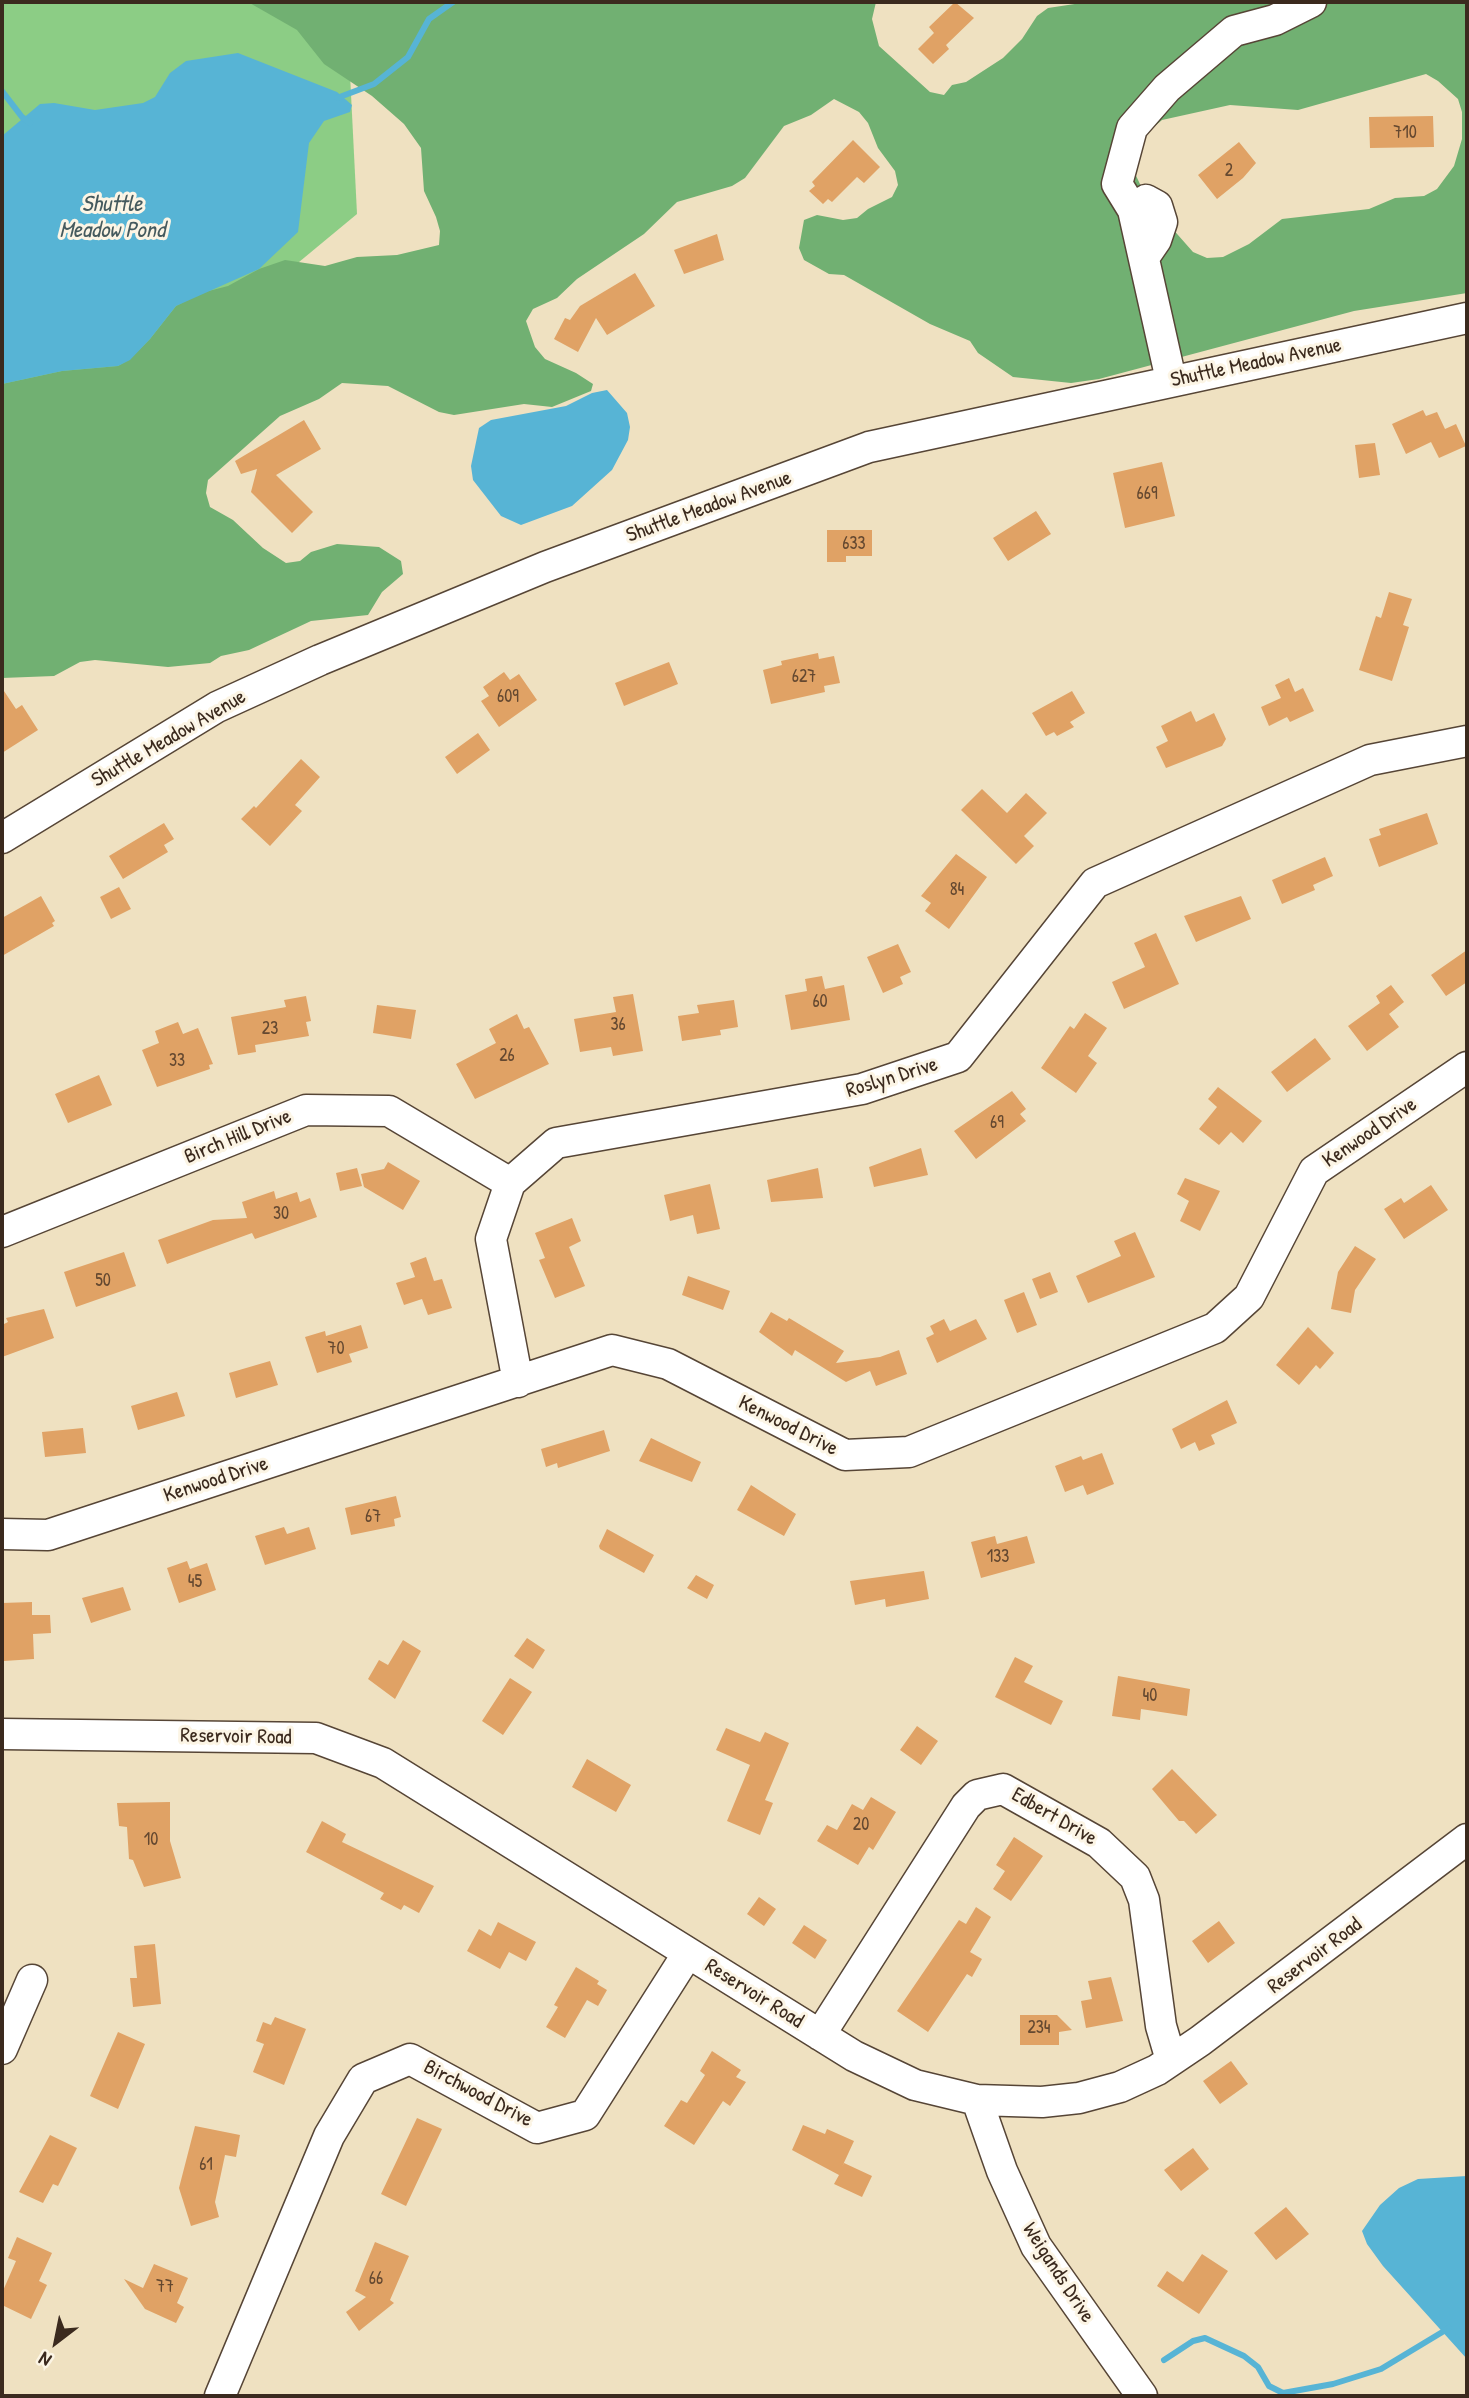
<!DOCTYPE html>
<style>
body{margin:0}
#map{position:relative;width:1469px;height:2398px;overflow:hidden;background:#efe1c1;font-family:"Patrick Hand",sans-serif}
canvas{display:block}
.frame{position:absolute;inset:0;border:4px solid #3b2a1e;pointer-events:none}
.north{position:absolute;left:21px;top:2307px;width:70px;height:70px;-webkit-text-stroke:5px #fcf5e5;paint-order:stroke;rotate:212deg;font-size:19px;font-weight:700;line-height:28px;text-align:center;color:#3b2a1e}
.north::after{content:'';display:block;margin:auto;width:24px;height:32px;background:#3b2a1e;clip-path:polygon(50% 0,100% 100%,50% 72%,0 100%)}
</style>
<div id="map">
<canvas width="1469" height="2398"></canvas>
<div class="frame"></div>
<div class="north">N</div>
</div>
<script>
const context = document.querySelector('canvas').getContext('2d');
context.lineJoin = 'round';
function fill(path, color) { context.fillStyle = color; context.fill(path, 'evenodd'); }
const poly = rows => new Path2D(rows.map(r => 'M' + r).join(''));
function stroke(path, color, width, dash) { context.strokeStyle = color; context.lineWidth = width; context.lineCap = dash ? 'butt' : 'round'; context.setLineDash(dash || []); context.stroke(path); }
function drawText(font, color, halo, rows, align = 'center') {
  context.font = font + ' "Patrick Hand",sans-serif'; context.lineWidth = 6; context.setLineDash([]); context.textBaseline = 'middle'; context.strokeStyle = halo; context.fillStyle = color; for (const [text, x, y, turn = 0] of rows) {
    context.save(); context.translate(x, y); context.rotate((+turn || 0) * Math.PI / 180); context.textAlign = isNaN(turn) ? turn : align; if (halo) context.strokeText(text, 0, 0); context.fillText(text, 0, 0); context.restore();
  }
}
const green = poly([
 [2,2,341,2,348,34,357,214,2,508]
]);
const forest = poly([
 [248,2,876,2,872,19,879,46,930,92,944,95,952,85,966,82,1003,58,1022,39,1037,16,1048,8,1088,2,1467,2,1467,293,1354,311,1099,379,1071,383,1013,377,978,353,970,341,930,324,844,275,829,274,804,260,799,248,804,220,817,215,843,220,857,218,868,209,892,197,898,185,895,171,878,148,868,123,859,112,834,99,811,115,784,126,745,178,732,186,677,202,644,234,577,279,557,298,533,309,526,321,535,347,545,359,576,373,593,384,591,391,552,407,524,404,454,415,439,412,388,386,342,383,319,399,280,416,208,480,206,493,210,507,233,520,263,548,286,563,300,561,311,552,337,544,379,547,401,561,403,574,382,592,368,615,311,621,249,650,221,656,210,663,168,667,95,660,80,662,54,676,2,678,2,384,62,371,118,366,130,359,150,339,176,306,201,293,228,286,259,269,285,260,325,266,357,257,397,255,439,245,440,231,436,217,424,191,421,148,404,124,372,96,324,64,297,30],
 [1426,74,1438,81,1458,99,1462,112,1462,139,1454,166,1437,189,1424,196,1395,198,1369,209,1282,219,1249,244,1223,257,1207,258,1193,252,1148,201,1130,163,1141,138,1162,120,1230,105,1298,110]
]);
const water = poly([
 [238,53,337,92,352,105,350,112,324,121,309,143,298,232,259,269,176,306,150,339,130,360,118,366,62,371,2,384,2,136,40,104,54,103,95,110,143,103,155,97,170,73,186,61],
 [607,390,627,413,630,427,628,440,612,470,572,506,521,525,501,516,473,480,471,466,479,428,491,420,566,406,592,393],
 [1467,2176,1467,2359,1383,2266,1367,2244,1362,2231,1380,2205,1399,2188,1418,2179]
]);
const stream = poly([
 [2,91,22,117,30,123],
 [337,98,374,84,408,57,429,19,453,2],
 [1164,2360,1193,2341,1205,2338,1244,2356,1258,2367,1269,2386,1283,2393,1333,2384,1381,2369,1449,2328]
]);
const building = poly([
 [955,2,974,18,946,45,949,49,933,64,918,49,934,33,929,27],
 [1433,116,1434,147,1370,148,1369,117],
 [853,140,880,167,864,183,857,177,832,202,828,199,823,204,809,191,815,186,812,182],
 [1239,142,1256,163,1243,178,1217,199,1198,175],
 [717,234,724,260,684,274,674,250],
 [635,273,655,306,607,335,596,318,578,352,554,339,565,318,570,320,580,306],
 [1423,410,1426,416,1437,412,1445,429,1456,424,1466,446,1439,458,1431,442,1406,454,1392,424],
 [304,420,321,449,276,475,313,512,292,533,251,492,257,469,241,474,235,461],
 [1375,443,1380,475,1359,478,1355,445],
 [1162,462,1175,516,1125,528,1113,473],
 [1036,511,1051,534,1008,561,993,538],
 [827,530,872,530,872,556,846,556,846,562,827,562],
 [1389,592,1412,599,1403,625,1409,627,1392,681,1359,670,1376,616,1381,618],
 [818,653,819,659,834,656,840,683,824,686,825,692,771,704,763,670,782,665,781,661],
 [669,662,678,684,624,706,615,683],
 [504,672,510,680,519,674,537,700,499,727,481,701,489,696,483,687],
 [1289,678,1295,692,1303,688,1314,711,1290,722,1287,717,1269,726,1261,707,1281,698,1275,685],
 [2,688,16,709,22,705,38,730,2,753],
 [1072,691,1085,713,1070,722,1074,727,1057,736,1054,732,1046,736,1032,713],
 [1191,711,1196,722,1214,713,1226,739,1222,746,1166,768,1156,747,1168,741,1161,726],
 [478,733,490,750,457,774,445,757],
 [301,759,320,777,295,805,302,811,270,846,241,819,254,806,256,808],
 [982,789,1007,813,1026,793,1047,813,1024,836,1034,846,1016,864,961,810],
 [1427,813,1438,844,1379,867,1369,839,1381,835,1379,829],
 [164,823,174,839,164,845,168,852,123,879,109,856],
 [956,854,987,877,949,929,925,911,931,903,921,896],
 [1325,857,1333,876,1313,885,1315,890,1282,904,1272,880],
 [119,887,131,909,111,919,100,897],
 [41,896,55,921,52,923,54,926,2,956,2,918],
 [1241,896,1251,919,1196,942,1184,916],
 [1156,933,1179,984,1124,1009,1112,982,1145,967,1134,943],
 [898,944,911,972,900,977,903,984,883,993,867,957],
 [1467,950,1467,982,1446,996,1431,975],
 [822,976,825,989,844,985,850,1020,791,1030,785,995,807,991,805,979],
 [1391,985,1404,1002,1389,1014,1399,1027,1367,1051,1348,1026,1380,1003,1376,996],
 [633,994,643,1051,613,1056,611,1047,580,1052,574,1019,616,1012,613,997],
 [306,996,311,1021,306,1022,309,1036,255,1045,256,1052,238,1055,231,1017,286,1007,284,1000],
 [734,1000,738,1027,720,1030,721,1035,682,1041,678,1016,699,1013,697,1005],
 [377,1005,416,1010,411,1039,373,1033],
 [1085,1013,1107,1028,1088,1056,1097,1063,1076,1093,1041,1068,1070,1026,1074,1029],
 [517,1014,524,1029,529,1027,549,1064,475,1099,456,1064,496,1043,489,1029],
 [178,1022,183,1034,198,1028,213,1064,209,1065,210,1069,157,1087,142,1050,159,1043,155,1031],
 [1315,1038,1331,1059,1287,1092,1271,1072],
 [99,1075,112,1105,68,1123,55,1094],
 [1218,1087,1262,1121,1243,1143,1231,1132,1219,1145,1199,1129,1217,1107,1208,1099],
 [1012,1091,1026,1109,1020,1114,1026,1121,976,1159,954,1131],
 [921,1148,928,1175,874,1187,869,1167],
 [388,1162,420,1181,403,1210,364,1187,361,1174,384,1169],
 [357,1168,362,1186,340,1191,336,1173],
 [818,1168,823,1198,771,1202,767,1180],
 [1185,1178,1220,1191,1200,1231,1180,1221,1189,1201,1177,1194],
 [710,1184,720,1229,697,1234,693,1215,670,1221,664,1195],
 [1431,1185,1448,1210,1404,1239,1384,1209,1401,1198,1404,1203],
 [274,1191,276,1199,297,1192,300,1202,310,1198,317,1217,255,1239,252,1233,167,1264,158,1240,213,1220,247,1218,242,1202],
 [572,1218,581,1241,569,1247,585,1286,555,1298,539,1260,545,1258,535,1233],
 [1135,1232,1155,1277,1088,1303,1076,1276,1121,1256,1114,1241],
 [1355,1246,1376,1259,1355,1290,1351,1313,1331,1309,1338,1272],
 [124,1252,136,1286,76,1307,64,1272],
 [426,1257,434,1281,442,1279,452,1308,428,1315,422,1299,404,1305,396,1283,415,1277,410,1263],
 [1050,1272,1058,1292,1040,1299,1032,1279],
 [688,1276,730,1291,723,1310,682,1295],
 [1024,1292,1037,1325,1017,1333,1004,1300],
 [44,1309,54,1338,2,1357,2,1325,8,1322,6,1318],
 [771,1312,787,1321,789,1318,844,1351,836,1363,880,1357,899,1350,907,1374,876,1386,870,1371,846,1382,795,1350,792,1356,759,1332],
 [944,1319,950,1331,976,1319,987,1339,937,1363,926,1338,934,1334,930,1326],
 [361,1325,368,1348,349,1354,352,1362,317,1373,305,1337,325,1331,326,1336],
 [1308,1327,1334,1353,1320,1369,1316,1365,1299,1385,1276,1365],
 [270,1361,278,1385,236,1398,229,1373],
 [177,1392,185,1416,138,1430,131,1406],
 [1227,1400,1237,1423,1211,1435,1215,1444,1199,1451,1195,1442,1181,1449,1172,1429],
 [83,1428,86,1453,45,1457,42,1432],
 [604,1430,610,1451,558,1468,557,1463,546,1467,541,1449],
 [651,1438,701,1462,692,1482,639,1461],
 [1102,1453,1114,1484,1087,1495,1083,1485,1065,1492,1055,1466,1081,1456,1083,1460],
 [751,1485,796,1514,784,1536,737,1510],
 [396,1496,401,1517,394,1519,395,1526,351,1535,345,1508],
 [284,1527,287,1534,309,1527,316,1549,265,1565,255,1536],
 [607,1529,654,1555,644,1573,600,1549,599,1546],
 [995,1536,997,1544,1027,1536,1035,1563,981,1578,971,1542],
 [187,1561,190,1569,207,1563,216,1590,179,1603,167,1568],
 [924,1571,929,1599,886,1607,885,1599,855,1605,850,1581],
 [696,1575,714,1585,707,1599,687,1588],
 [123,1587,131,1610,91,1623,82,1598],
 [32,1602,32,1615,50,1615,51,1633,33,1634,34,1659,4,1661,2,1603],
 [527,1638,545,1650,533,1669,514,1656],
 [403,1640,421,1651,395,1699,368,1679,379,1660,388,1665],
 [1015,1657,1033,1666,1024,1682,1063,1701,1051,1725,995,1697],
 [1118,1676,1190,1689,1187,1716,1141,1709,1140,1720,1112,1716],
 [510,1678,532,1692,503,1735,482,1721],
 [917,1726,938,1741,921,1765,900,1750],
 [726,1728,760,1742,765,1732,789,1743,765,1800,773,1803,760,1835,727,1821,750,1765,716,1750],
 [587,1759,631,1785,616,1812,572,1787],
 [1172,1769,1217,1815,1196,1834,1184,1821,1179,1821,1152,1789],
 [871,1797,896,1812,873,1850,869,1847,858,1865,817,1841,827,1825,837,1830,852,1804,863,1810],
 [170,1802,170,1841,181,1878,144,1887,133,1860,129,1859,127,1827,119,1826,117,1803],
 [322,1821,346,1834,342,1842,434,1886,419,1913,404,1905,401,1910,380,1899,384,1893,306,1852],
 [1014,1837,1043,1856,1011,1901,993,1889,1005,1871,996,1865],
 [759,1897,776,1909,764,1926,747,1914],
 [976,1907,991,1917,970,1952,982,1959,972,1977,967,1974,928,2032,897,2011,959,1920,966,1924],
 [1219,1921,1235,1943,1208,1963,1192,1941],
 [498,1922,536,1942,526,1961,509,1952,500,1969,467,1951,479,1929,491,1936],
 [804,1925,827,1940,815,1959,792,1943],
 [155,1944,161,2004,133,2007,130,1978,137,1978,134,1946],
 [576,1967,599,1981,597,1984,607,1990,598,2006,587,2000,565,2038,546,2027,558,2007,554,2005],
 [1111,1977,1123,2021,1086,2028,1081,2001,1092,1999,1088,1981],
 [1020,2015,1057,2015,1072,2030,1059,2032,1059,2045,1020,2045],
 [275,2017,306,2029,284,2085,253,2072,264,2044,256,2041,263,2022,271,2025],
 [118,2032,145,2044,118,2109,90,2096],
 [712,2051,741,2070,736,2077,746,2082,730,2106,723,2101,694,2145,664,2126,681,2100,687,2103,705,2075,700,2071],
 [1231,2061,1248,2084,1220,2104,1203,2081],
 [417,2118,442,2129,406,2206,381,2194],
 [803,2125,825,2134,827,2129,854,2141,842,2167,844,2163,872,2176,862,2197,834,2184,839,2175,792,2150],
 [195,2126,240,2135,236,2157,225,2155,215,2202,219,2217,191,2226,179,2188],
 [50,2135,77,2148,58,2186,53,2184,43,2203,19,2192],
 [1193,2148,1209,2169,1181,2191,1164,2170],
 [1286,2207,1309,2234,1276,2260,1254,2233],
 [17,2237,52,2253,39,2281,47,2285,31,2319,2,2305,2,2293,16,2261,8,2258],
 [375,2242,409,2256,390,2300,394,2303,359,2331,346,2312,366,2297,355,2291],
 [1202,2254,1228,2271,1199,2314,1157,2286,1167,2271,1183,2282],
 [154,2264,188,2278,177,2303,184,2307,176,2323,145,2309,124,2279,143,2288]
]);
const minor = poly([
 [1133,210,1146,200,1157,206,1162,222,1156,240,1145,256],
 [1171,380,1133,210,1117,184,1132,128,1167,88,1234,31,1275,20,1311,2],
 [2,838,217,707,320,660,545,567,869,447,1467,318],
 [2,1232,306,1110,389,1111,510,1183],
 [518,1382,491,1239,510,1183,556,1143,862,1089,958,1057,1095,883,1370,760,1467,741],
 [2,1534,48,1535,612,1350,668,1364,845,1455,909,1452,1215,1328,1249,1297,1314,1171,1467,1067],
 [2,1734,316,1738,383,1763,854,2056,915,2085,977,2100,1042,2102,1079,2098,1120,2087,1157,2070,1200,2041,1467,1839],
 [820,2035,966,1806,977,1795,1003,1789,1099,1843,1135,1877,1144,1900,1161,2026,1171,2060],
 [2,2049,32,1980],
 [977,2100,1002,2171,1036,2246,1142,2396],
 [220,2396,329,2136,363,2079,410,2059,537,2128,585,2115,688,1953]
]);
const numberNames = [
 ["710",1405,133],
 ["2",1229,171],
 ["669",1147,494],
 ["633",854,544],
 ["627",804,677],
 ["609",508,697],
 ["84",957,890],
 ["60",820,1002],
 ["36",618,1025],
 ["23",270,1029],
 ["26",507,1056],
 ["33",177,1061],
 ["69",997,1123],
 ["30",281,1214],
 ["50",103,1281],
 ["70",336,1349],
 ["67",373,1517],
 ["133",998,1557],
 ["45",195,1582],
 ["40",1150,1696],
 ["20",861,1825],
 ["10",151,1840],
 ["234",1039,2028],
 ["61",206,2165],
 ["66",376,2279],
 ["77",165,2287]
];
const streetNames = [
 ["Shuttle Meadow Avenue",1256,363,-12],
 ["Shuttle Meadow Avenue",709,507,-20],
 ["Shuttle Meadow Avenue",169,739,-30],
 ["Roslyn Drive",892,1078,-17],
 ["Kenwood Drive",1370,1133,-34],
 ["Birch Hill Drive",238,1137,-22],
 ["Kenwood Drive",788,1426,27],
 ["Kenwood Drive",216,1480,-18],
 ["Reservoir Road",236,1737,1],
 ["Edbert Drive",1054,1817,30],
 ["Reservoir Road",1315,1956,-37],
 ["Reservoir Road",754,1994,32],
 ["Birchwood Drive",478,2094,28],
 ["Weigands Drive",1058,2273,57]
];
const waterNames = [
 ["Shuttle",112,205],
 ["Meadow Pond",112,231]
];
fill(green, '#8ccd85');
fill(forest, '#71b072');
fill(water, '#57b4d5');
stroke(stream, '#57b4d5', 6);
fill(building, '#e0a265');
stroke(minor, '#564536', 33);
stroke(minor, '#fff', 30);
drawText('18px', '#644830', null, numberNames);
drawText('21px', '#3b2a1e', '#fcf5e5', streetNames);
drawText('italic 23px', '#455a5e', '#fcf5e5', waterNames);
</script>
